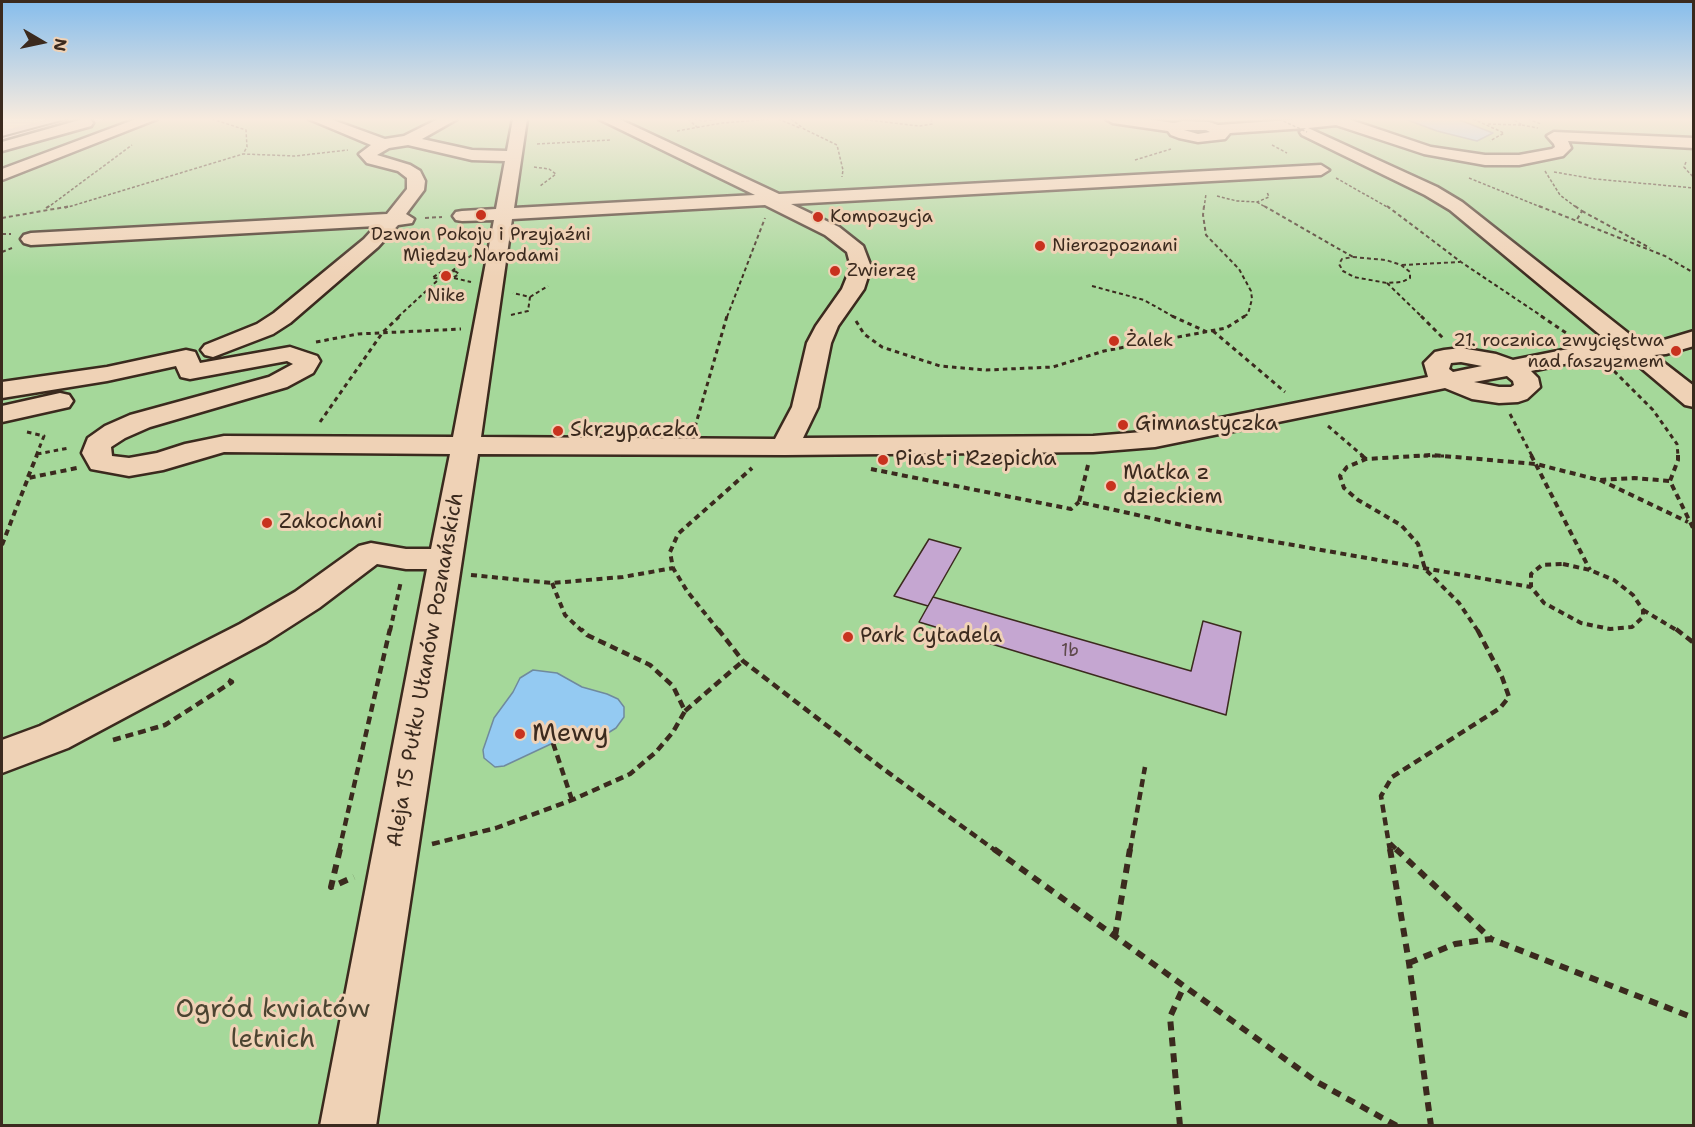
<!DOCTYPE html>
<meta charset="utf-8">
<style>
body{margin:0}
#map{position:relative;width:1695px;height:1127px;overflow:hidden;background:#efd2b6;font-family:"Shantell Sans",sans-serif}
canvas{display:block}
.frame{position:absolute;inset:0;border:3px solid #3b2a1e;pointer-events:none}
.north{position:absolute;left:12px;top:12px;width:60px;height:60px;-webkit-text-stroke:4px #efd2b6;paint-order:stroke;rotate:99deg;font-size:16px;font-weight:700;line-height:24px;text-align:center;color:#3b2a1e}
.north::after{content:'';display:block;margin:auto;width:21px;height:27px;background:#3b2a1e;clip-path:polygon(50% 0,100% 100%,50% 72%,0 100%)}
</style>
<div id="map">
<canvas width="1695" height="1127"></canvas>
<div class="frame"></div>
<div class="north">N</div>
</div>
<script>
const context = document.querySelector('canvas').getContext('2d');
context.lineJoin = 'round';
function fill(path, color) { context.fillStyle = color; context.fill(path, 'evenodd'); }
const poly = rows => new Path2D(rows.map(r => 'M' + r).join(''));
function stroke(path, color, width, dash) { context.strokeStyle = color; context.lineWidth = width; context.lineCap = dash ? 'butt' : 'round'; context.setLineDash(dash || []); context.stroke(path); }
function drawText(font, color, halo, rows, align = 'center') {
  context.font = font + ' "Shantell Sans",sans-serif'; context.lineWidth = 6; context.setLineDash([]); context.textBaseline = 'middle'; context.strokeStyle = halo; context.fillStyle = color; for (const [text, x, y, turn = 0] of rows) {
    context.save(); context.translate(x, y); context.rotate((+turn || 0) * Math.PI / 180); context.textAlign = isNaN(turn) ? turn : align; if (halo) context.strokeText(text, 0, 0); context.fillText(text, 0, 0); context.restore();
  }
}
const built = poly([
 [48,119,76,119,2,139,2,131]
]);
const green = poly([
 [106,119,1693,119,1693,1125,2,1125,2,149]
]);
const water = poly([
 [1405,119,1457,119,1493,133,1477,141,1437,131,1405,119],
 [533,670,557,673,582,687,607,694,618,699,624,707,624,717,616,728,603,736,553,743,504,766,495,767,484,758,483,750,494,718,513,692,520,678,533,670]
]);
const building = poly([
 [929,539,961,548,928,606,894,596,929,539],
 [933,597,1191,671,1203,621,1241,632,1226,715,919,622,933,597]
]);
const pathFar5 = poly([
 [212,119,246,130,247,147,243,154,295,156,348,150],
 [688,119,697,127],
 [694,119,703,121,719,119],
 [778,119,800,128],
 [791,119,804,129,837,145,843,170,842,177],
 [860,119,919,126,932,124,931,119],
 [1473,119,1504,133,1490,141],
 [1528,119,1541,124],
 [1488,124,1522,125,1513,119],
 [1522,125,1538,128],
 [677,131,722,123,771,119],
 [537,144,610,140],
 [1272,145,1287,153],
 [1135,160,1171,149],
 [1686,162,1684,167,1694,178],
 [534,167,549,169,556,174,540,186],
 [1545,171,1560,195,1577,208],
 [1554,172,1595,179,1694,188],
 [1336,178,1389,208],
 [1469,178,1543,208],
 [1217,196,1237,201,1257,202,1269,197,1267,192],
 [1257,202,1267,208],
 [47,208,132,145],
 [65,208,243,154],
 [1204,208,1206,194]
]);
const pathFar4 = poly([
 [1204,206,1203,215,1206,235,1239,269,1251,291,1252,299,1248,314,1243,317],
 [1264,206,1353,257],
 [1387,206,1461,262,1543,317],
 [1539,206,1665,256,1694,273],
 [1575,206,1582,211,1576,221],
 [46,208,49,206],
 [1582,211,1650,248],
 [2,218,71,206],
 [425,218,442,217],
 [2,234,11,234],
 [2,252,12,248],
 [1353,257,1386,260,1401,265,1410,272,1410,278,1402,282,1387,283,1354,277,1343,271,1339,264,1342,259,1353,257],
 [1402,265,1460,262],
 [452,271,474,253],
 [455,271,459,274,451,279,432,278,441,272,455,271],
 [454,278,471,282],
 [1387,283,1422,317],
 [1092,286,1144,300,1174,317],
 [530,297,548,286],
 [511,315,528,311,530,297,513,293],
 [398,317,438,280],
 [727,317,765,218]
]);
const pathFar3 = poly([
 [1172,316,1207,332],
 [1421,316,1443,338],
 [1541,316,1569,335],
 [856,321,864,334,882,347,940,366,986,370,1053,367,1104,351,1226,328,1245,316],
 [1213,331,1285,392],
 [316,342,358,334,461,329],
 [1614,371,1653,410,1677,444,1678,456],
 [1510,414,1532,456],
 [320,422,383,332,400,316],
 [1328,426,1363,456],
 [695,427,727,316],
 [27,432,44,436,36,456],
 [37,454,69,448],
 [1415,456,1444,456]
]);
const pathFar2 = poly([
 [1361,455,1366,459],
 [1531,455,1590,570],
 [1678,455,1678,460,1670,481,1694,530],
 [1088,465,1079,502,1191,527,1531,587],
 [871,469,1071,509,1079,502],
 [28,477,37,455],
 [1600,480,1688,522],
 [2,545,28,478,77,468],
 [1563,564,1590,570,1614,580,1633,595,1643,610,1643,617,1632,627,1610,629,1581,623,1544,603,1531,587,1531,574,1542,565,1563,564],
 [471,575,552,583,623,577,673,568],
 [552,583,565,615,582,631],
 [1643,610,1678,631],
 [390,631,401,581],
 [719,631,687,591,673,568,670,552,678,534,752,468],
 [1478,631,1459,603,1425,569,1418,544,1401,525,1358,500,1344,488,1340,476,1347,467,1366,459,1432,455,1536,464,1599,480,1634,478,1670,481]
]);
const pathFar1 = poly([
 [718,629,743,661,882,768,996,851],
 [1676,629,1694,643],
 [685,711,743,661],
 [113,740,165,725,232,682,227,679],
 [553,743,572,800],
 [1390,843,1398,851],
 [432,844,496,828,572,800,630,774,656,752,673,732,685,711,673,686,650,665,587,635,581,629],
 [339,851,390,629],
 [1130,851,1145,767],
 [1390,851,1381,796,1392,777,1500,708,1509,697,1502,677,1477,629]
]);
const path = poly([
 [340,849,331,887,354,877],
 [994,849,1317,1082,1397,1126],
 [1390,849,1409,963,1431,1126],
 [1396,849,1491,939],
 [1115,936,1130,849],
 [1409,963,1455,944,1491,939,1694,1018],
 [1180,1126,1170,1017,1184,986]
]);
const minor = poly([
 [83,119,91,120,93,123,91,126,2,151,2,142,83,119],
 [136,119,157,119,2,180,2,169,136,119],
 [309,119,330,119,385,139,404,136,438,119,457,119,422,139,472,150,507,151,513,119,527,119,514,208,755,195,599,119,619,119,779,194,1321,165,1329,170,1321,175,791,204,839,227,863,246,871,267,864,289,838,326,831,343,818,407,803,438,1093,436,1155,431,1428,377,1424,363,1435,352,1444,350,1461,348,1496,354,1513,360,1593,344,1610,343,1450,210,1425,195,1302,135,1300,132,1306,128,1230,133,1225,139,1198,142,1179,138,1171,135,1168,131,1113,123,1106,119,1146,119,1174,123,1183,121,1209,122,1218,125,1303,119,1348,119,1431,147,1485,155,1519,155,1552,149,1555,147,1554,144,1547,136,1554,132,1694,138,1694,148,1568,141,1571,148,1563,156,1519,165,1485,165,1424,154,1336,125,1308,128,1437,187,1462,202,1638,341,1664,340,1694,331,1694,346,1666,354,1654,355,1694,386,1694,407,1685,405,1627,356,1593,358,1531,371,1538,378,1540,387,1527,399,1518,402,1499,403,1472,399,1445,388,1155,447,1093,452,785,455,478,454,376,1126,320,1126,427,569,406,569,377,564,319,608,266,642,68,748,2,773,2,740,40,726,240,624,295,592,359,546,371,543,406,549,431,549,450,454,224,452,163,470,129,476,91,469,82,453,88,438,105,426,130,415,269,377,293,364,287,361,190,379,181,377,176,366,107,381,2,398,2,382,107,367,186,350,195,352,200,363,290,347,317,356,320,361,313,373,287,387,150,427,125,438,111,447,112,456,129,458,157,453,185,444,224,436,453,437,494,220,462,221,456,220,453,216,456,212,462,211,496,209,505,161,472,160,408,145,389,148,377,155,410,165,420,171,425,181,424,190,406,214,414,219,412,223,398,225,378,247,290,323,273,334,213,357,205,355,201,350,205,345,257,324,274,313,364,239,376,226,31,245,24,243,21,239,24,235,31,233,387,214,407,189,407,178,398,171,367,163,359,154,371,145,309,119],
 [1184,130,1206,130,1210,132,1198,134,1184,130],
 [765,205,825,235,847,252,851,267,842,289,816,326,807,343,792,407,775,439,481,437,512,219,765,205],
 [1461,362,1482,366,1453,372,1449,369,1451,363,1461,362],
 [1507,376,1513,381,1514,385,1511,387,1499,387,1474,382,1507,376],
 [60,393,69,395,73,401,69,407,2,422,2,406,60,393]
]);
const rail = poly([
 [2,137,69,119]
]);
const pathBridge = poly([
 [1279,119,1307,132]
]);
const markers = [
 [481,215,6,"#c8321e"],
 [818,217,6,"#c8321e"],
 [1040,246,6,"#c8321e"],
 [835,271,6,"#c8321e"],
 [446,276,6,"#c8321e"],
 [1114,341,6,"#c8321e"],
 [1676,351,6,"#c8321e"],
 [1123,425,6,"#c8321e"],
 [558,431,6,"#c8321e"],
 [883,460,6,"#c8321e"],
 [1111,486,6,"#c8321e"],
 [267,523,6,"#c8321e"],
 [848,637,6,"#c8321e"],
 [520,734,6,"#c8321e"]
];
const farPoinames = [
 ["Kompozycja",830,217],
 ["Dzwon Pokoju i Przyjaźni",481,235,"center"],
 ["Między Narodami",481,256,"center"],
 ["Nierozpoznani",1052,246],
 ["Zwierzę",847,271],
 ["Nike",446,296,"center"],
 ["Żalek",1126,341],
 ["21. rocznica zwycięstwa",1664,341,"right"],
 ["nad faszyzmem",1664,362,"right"]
];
const numberNames = [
 ["1b",1070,651]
];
const poiNames = [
 ["Gimnastyczka",1135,425],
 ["Skrzypaczka",570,431],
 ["Piast i Rzepicha",895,460],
 ["Matka z",1123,474],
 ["dzieckiem",1123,498],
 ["Zakochani",279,523],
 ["Park Cytadela",860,637]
];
const streetNames = [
 ["Aleja 15 Pułku Ułanów Poznańskich",426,670,-80]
];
const nearPoinames = [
 ["Mewy",532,734]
];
const nearParknames = [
 ["Ogród kwiatów",273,1010],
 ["letnich",273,1040]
];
fill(built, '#e2c5be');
fill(green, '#a5d89a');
fill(water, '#94caf2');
stroke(water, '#708a9d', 1.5);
fill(building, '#c5a6d1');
stroke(building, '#3b2a1e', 1.5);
stroke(minor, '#3b2a1e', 5);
stroke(pathFar5, '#3b2a1e', 1.5, [3, 2]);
stroke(pathFar4, '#3b2a1e', 2, [4, 3]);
stroke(pathFar3, '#3b2a1e', 3, [4.5, 4]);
stroke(pathFar2, '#3b2a1e', 4, [6, 4.5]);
stroke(pathFar1, '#3b2a1e', 4.5, [8, 5]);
stroke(path, '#3b2a1e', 6, [9, 7]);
fill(minor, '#efd2b6');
stroke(rail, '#3b2a1e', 2);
stroke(pathBridge, '#3b2a1e', 1.5, [3, 2]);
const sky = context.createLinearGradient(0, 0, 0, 277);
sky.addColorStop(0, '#86bdec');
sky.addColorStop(0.43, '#f8ebde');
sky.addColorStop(1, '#f8ebde00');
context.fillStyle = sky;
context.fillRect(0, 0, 1695, 277);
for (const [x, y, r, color] of markers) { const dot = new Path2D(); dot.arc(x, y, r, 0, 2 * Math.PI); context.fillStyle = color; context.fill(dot); stroke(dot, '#efd2b6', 2); }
drawText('18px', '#3b2a1e', '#efd2b6', farPoinames, 'left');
drawText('18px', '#5e494b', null, numberNames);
drawText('21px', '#3b2a1e', '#efd2b6', poiNames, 'left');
drawText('21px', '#3b2a1e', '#efd2b6', streetNames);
drawText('26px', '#3b2a1e', '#efd2b6', nearPoinames, 'left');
drawText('26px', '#4b4431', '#efd2b6', nearParknames);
</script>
